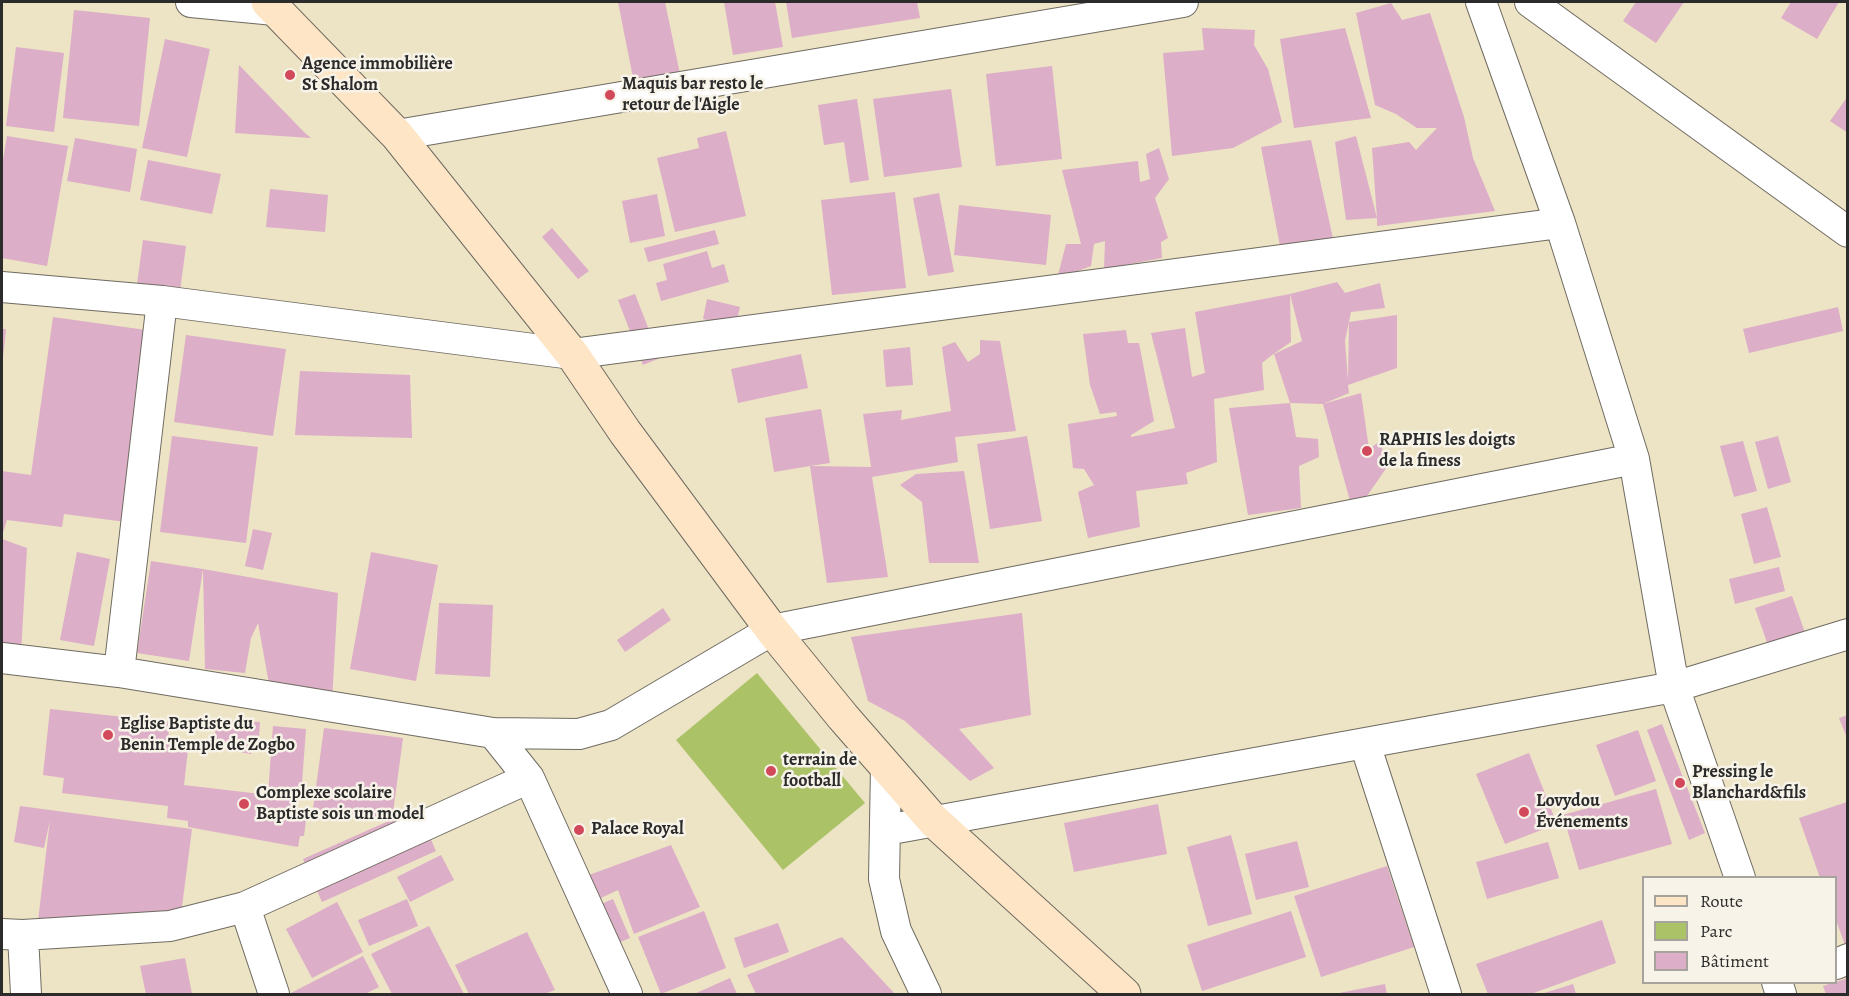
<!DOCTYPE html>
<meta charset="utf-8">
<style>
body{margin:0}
#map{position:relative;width:1849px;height:996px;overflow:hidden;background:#ede3c5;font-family:Alegreya,serif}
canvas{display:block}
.frame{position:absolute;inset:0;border:3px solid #2b2b2b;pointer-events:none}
.legend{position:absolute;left:1642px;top:876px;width:195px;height:108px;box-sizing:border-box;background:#f7f3e8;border:2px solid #a5a39c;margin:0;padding:8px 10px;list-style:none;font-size:18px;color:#2b2b2b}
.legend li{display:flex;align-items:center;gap:12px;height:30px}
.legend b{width:30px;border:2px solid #a5a39c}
</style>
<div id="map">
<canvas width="1849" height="996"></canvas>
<div class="frame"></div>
<ul class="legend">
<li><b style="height:8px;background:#fde5c5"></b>Route</li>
<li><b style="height:16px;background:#acc267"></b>Parc</li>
<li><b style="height:16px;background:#dcaec7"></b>Bâtiment</li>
</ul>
</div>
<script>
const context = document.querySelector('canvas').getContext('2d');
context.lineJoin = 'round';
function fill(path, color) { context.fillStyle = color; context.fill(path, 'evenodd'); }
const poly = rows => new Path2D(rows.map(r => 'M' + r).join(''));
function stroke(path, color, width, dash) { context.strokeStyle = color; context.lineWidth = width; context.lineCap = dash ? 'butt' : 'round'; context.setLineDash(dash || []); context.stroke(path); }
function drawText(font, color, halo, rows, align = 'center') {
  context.font = font + ' Alegreya,serif'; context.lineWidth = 5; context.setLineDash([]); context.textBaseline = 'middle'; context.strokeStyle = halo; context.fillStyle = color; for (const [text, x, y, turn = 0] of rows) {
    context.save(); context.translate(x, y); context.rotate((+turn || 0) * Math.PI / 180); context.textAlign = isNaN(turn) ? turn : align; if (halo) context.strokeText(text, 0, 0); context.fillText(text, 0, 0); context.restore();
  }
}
const green = poly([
 [757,673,865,803,783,870,676,740]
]);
const building = poly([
 [618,2,665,2,680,74,634,83],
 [724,2,775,2,783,47,733,55],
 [786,2,917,2,920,18,792,38],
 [1636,2,1684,2,1656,43,1623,21],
 [1791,2,1839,2,1817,39,1781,18],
 [1391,3,1402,20,1430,13,1464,117,1473,158,1495,211,1377,226,1377,218,1346,220,1335,142,1356,136,1377,218,1372,148,1409,142,1416,150,1437,128,1417,128,1396,114,1375,105,1356,13],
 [74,10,150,18,139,126,63,118],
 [1202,28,1255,30,1254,45,1268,69,1282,122,1233,148,1172,156,1163,53,1204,50],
 [1345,28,1371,118,1294,128,1280,39],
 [165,39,210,49,187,157,142,148],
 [16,47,64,53,54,132,6,126],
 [239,65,304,132,311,138,235,133],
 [1052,66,1062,159,996,166,986,74],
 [951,89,962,167,884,177,873,99],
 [1848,96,1848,133,1830,121],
 [857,99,869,180,850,183,844,142,824,145,818,105],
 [726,131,746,216,675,232,657,158,699,148,697,138],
 [7,136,68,146,47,266,2,258,2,166],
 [75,138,137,149,130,192,67,181],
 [1311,140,1333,238,1280,246,1261,147],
 [1159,148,1169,179,1155,198,1168,238,1161,242,1162,258,1104,269,1105,241,1094,244,1091,266,1057,279,1066,244,1081,244,1062,170,1138,161,1140,182,1150,179,1146,154],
 [148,160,221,174,212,214,140,200],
 [270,189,328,195,325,232,266,227],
 [895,192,906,288,832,295,821,200],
 [939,193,954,272,928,276,913,198],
 [657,194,665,236,630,243,622,201],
 [959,205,1051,215,1046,265,954,255],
 [552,228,589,271,578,279,542,237],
 [715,230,719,244,648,262,644,248],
 [143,240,186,246,180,291,137,284],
 [707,251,712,268,724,264,729,282,661,301,656,283,667,280,663,264],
 [1337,282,1345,293,1380,283,1385,308,1351,312,1345,341,1348,381,1349,322,1397,315,1397,368,1348,385,1349,393,1323,404,1290,403,1274,354,1302,341,1290,294,1291,342,1272,355,1262,363,1264,390,1214,399,1217,462,1186,473,1188,484,1136,491,1140,527,1088,538,1078,492,1094,485,1084,469,1073,468,1068,424,1117,416,1116,412,1100,414,1090,385,1083,334,1126,330,1128,343,1139,343,1154,421,1131,435,1131,437,1175,428,1151,333,1185,328,1192,377,1205,373,1195,312,1290,294],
 [635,294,660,358,643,365,618,300],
 [707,299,740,307,735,327,703,319],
 [1838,307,1843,331,1749,353,1743,329],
 [53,317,153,331,126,522,64,514,62,527,7,520,2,536,2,471,31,475],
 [2,329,6,329,3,358,2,358],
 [186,335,286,349,273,436,174,422],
 [980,340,1000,341,1016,431,955,437,958,462,872,477,888,577,827,583,810,466,774,472,765,418,821,409,830,463,810,466,871,467,863,414,902,410,901,420,951,411,942,347,955,342,968,362,980,354],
 [910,347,913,385,886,387,883,350],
 [801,354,808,388,738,403,731,369],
 [300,371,410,375,412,438,295,435],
 [1361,393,1369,449,1380,441,1387,467,1367,496,1379,510,1354,515,1323,404],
 [1290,403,1296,437,1318,439,1319,457,1299,466,1301,508,1248,515,1229,408],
 [172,436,258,447,246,543,160,532],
 [1027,436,1042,521,990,529,977,444],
 [1778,436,1791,482,1768,489,1755,442],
 [1743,441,1757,491,1734,497,1720,446],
 [964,471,979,563,929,563,922,502,900,485,916,474],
 [1767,507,1781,557,1754,564,1741,514],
 [253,529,272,533,263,570,245,566],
 [2,539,27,548,21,653,2,652],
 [77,552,110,559,94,646,60,640],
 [371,552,438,565,416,681,350,669],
 [151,561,203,569,338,593,332,702,270,689,258,623,251,638,245,673,205,669,203,569,189,661,137,653],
 [1779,567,1785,591,1735,604,1729,579],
 [1792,596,1808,641,1771,654,1755,608],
 [439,603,493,605,490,677,435,674],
 [663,608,671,620,625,652,617,640],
 [1022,613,1031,715,959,729,994,768,970,781,905,721,868,701,851,637],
 [50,709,170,722,168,738,189,741,184,785,294,798,293,811,307,812,304,836,300,836,298,847,188,827,188,821,167,818,168,806,62,793,64,778,43,775],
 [1848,715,1848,738,1847,738,1839,718],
 [216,719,260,722,258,751,252,750,251,754,214,748],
 [1662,724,1705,833,1689,840,1647,730],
 [273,726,306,729,301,796,268,794],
 [324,728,403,738,392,820,417,808,436,851,322,902,303,859,391,820,313,809],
 [1638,730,1656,781,1615,796,1596,745],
 [1529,753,1557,824,1505,844,1476,774],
 [1656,789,1672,844,1579,870,1563,815],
 [1847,802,1848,948,1846,948,1836,920,1836,878,1820,878,1799,818],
 [1158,804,1167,854,1074,872,1064,823],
 [20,806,192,829,178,938,38,921,50,820,44,848,14,842],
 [1231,835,1252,914,1208,926,1187,847],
 [1297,841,1309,887,1256,900,1245,854],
 [1548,842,1559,878,1487,899,1476,862],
 [671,845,700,907,634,934,618,890,575,910,567,883],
 [441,855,454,880,410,902,397,877],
 [1387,866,1414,947,1321,977,1294,896],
 [407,899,418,926,369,946,358,920],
 [613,899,630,938,594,953,577,914],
 [337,902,363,952,312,978,286,929],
 [704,911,726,968,661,994,638,937],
 [1291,911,1306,957,1202,991,1187,945],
 [1602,920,1616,963,1531,994,1488,994,1476,964],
 [778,923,789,952,744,968,734,938],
 [429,926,464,994,392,994,371,954],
 [527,932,555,990,544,994,469,994,455,965],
 [842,937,895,994,756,994,747,975],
 [363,956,379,987,365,994,289,994],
 [185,958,192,994,146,994,140,966],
 [730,978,737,994,694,994],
 [1848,978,1848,994,1826,994,1823,986],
 [1385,984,1387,994,1340,994,1339,993],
 [1573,984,1576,994,1541,994]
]);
const street = poly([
 [191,2,275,10],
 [1481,2,1560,223,1634,459,1674,687,1740,878],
 [1530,2,1848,232],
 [397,135,1183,2],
 [2,287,162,301,572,354,1560,223],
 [2,658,119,672,493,733,579,734,611,725,772,630,1634,459],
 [119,672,162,301],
 [493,733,529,778,627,994],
 [1365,744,1446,994],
 [886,767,884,879,896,931,926,994],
 [886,830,1674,687,1848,634],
 [245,907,274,994],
 [2,934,23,935,170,926,245,907,529,778],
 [23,935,26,994],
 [1836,964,1848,959],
 [1777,982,1781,994]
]);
const secondary = poly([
 [268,2,397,135,572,354,625,432,772,630,843,717,933,820,1124,994]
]);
const markers = [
 [290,75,6,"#d1495b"],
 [610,95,6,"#d1495b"],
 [1367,451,6,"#d1495b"],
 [108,735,6,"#d1495b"],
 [771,771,6,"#d1495b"],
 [1680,783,6,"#d1495b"],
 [244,804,6,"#d1495b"],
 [1524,812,6,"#d1495b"],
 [579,830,6,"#d1495b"]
];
const poiNames = [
 ["Agence immobilière",302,65],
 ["St Shalom",302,86],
 ["Maquis bar resto le",622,85],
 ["retour de l'Aigle",622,106],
 ["RAPHIS les doigts",1379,441],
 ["de la finess",1379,462],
 ["Eglise Baptiste du",120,725],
 ["Benin Temple de Zogbo",120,746],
 ["terrain de",783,761],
 ["football",783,782],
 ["Pressing le",1692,773],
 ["Blanchard&fils",1692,794],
 ["Complexe scolaire",256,794],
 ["Baptiste sois un model",256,815],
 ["Lovydou",1536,802],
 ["Événements",1536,823],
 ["Palace Royal",591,830]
];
fill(green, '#acc267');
fill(building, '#dcaec7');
stroke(street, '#6f6b61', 32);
stroke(secondary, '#6f6b61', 35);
stroke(street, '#fff', 30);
stroke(secondary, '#fde5c5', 33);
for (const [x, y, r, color] of markers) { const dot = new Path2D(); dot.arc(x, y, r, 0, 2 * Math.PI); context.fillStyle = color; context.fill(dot); stroke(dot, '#f7f3e8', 2); }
drawText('bold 18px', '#2b2b2b', '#f7f3e8', poiNames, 'left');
</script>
